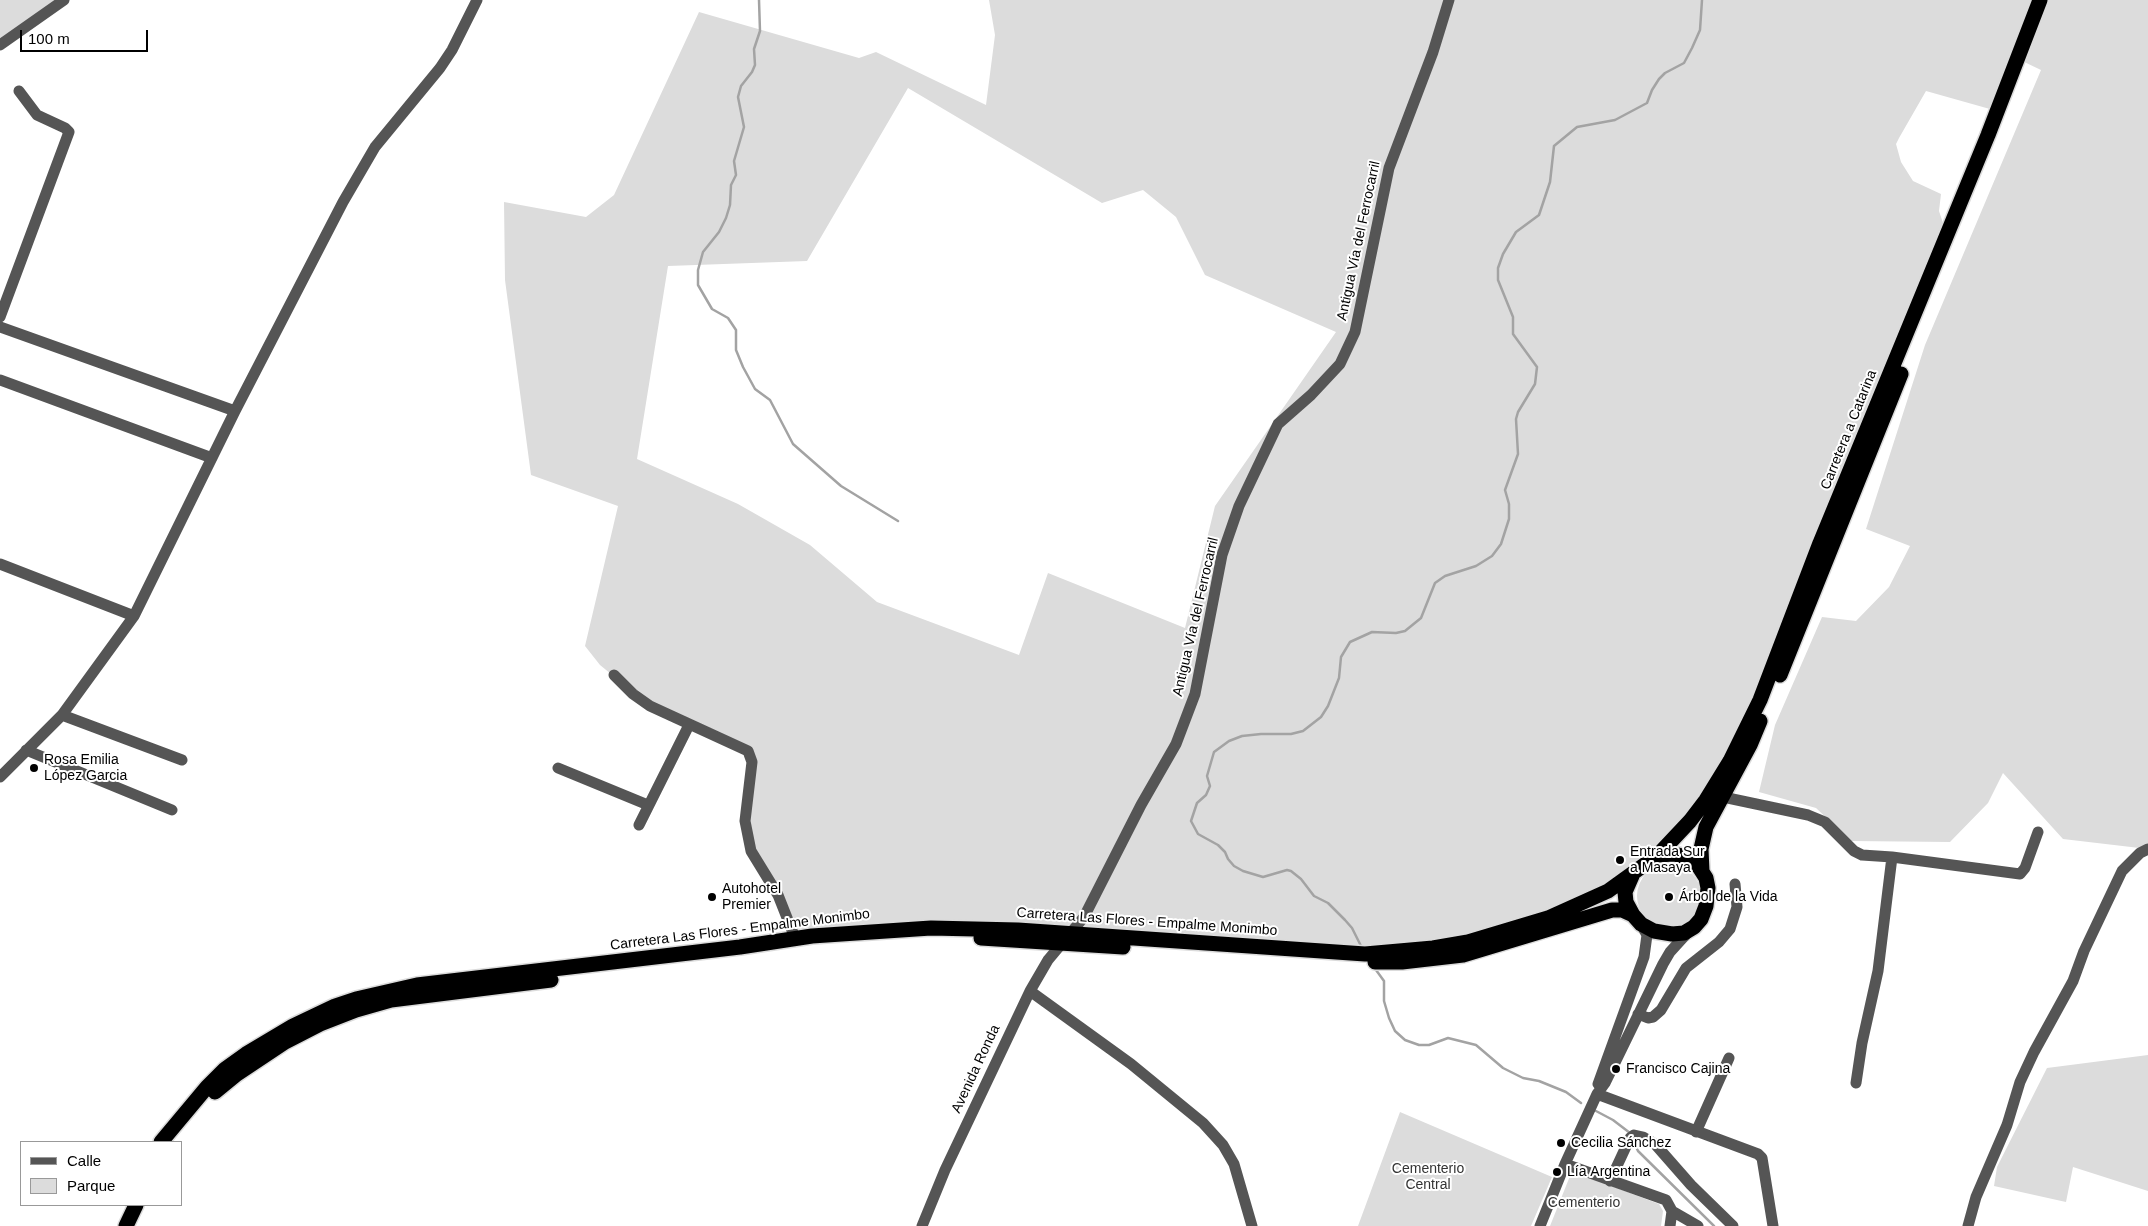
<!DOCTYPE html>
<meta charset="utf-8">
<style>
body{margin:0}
#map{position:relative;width:2148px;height:1226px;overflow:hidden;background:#fff;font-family:Helvetica,sans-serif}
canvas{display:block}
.legend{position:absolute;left:20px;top:1141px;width:162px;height:65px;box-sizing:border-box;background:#fff;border:1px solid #999;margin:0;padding:6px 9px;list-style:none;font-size:15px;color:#000}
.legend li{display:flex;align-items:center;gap:10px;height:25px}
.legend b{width:25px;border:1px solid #999}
.scale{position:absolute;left:20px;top:30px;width:128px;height:22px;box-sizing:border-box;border:2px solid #000;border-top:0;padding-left:6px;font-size:15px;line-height:18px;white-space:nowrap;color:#000;-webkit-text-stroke:4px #fff;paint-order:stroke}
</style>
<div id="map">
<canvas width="2148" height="1226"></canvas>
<ul class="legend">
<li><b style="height:6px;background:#555"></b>Calle</li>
<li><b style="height:14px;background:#dcdcdc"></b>Parque</li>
</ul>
<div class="scale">100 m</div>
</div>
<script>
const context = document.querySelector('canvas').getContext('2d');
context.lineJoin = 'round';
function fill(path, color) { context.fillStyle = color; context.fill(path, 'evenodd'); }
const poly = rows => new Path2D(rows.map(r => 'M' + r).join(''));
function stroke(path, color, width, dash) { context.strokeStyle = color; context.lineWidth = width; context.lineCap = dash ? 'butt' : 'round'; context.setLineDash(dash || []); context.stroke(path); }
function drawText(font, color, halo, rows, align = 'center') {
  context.font = font + ' Helvetica,sans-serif'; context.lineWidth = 4; context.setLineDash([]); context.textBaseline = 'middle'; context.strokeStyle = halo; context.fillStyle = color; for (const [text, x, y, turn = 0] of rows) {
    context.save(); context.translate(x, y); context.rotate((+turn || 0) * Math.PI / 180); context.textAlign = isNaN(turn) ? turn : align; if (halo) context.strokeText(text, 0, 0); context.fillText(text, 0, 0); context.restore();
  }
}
const green = poly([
 [0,0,64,0,0,45],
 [989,0,2148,0,2148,849,2063,839,2003,773,1988,803,1950,842,1851,841,1816,808,1759,792,1775,725,1822,617,1856,621,1889,587,1910,546,1866,529,1925,345,2041,70,2018,59,1997,111,1926,91,1899,138,1896,144,1901,162,1913,181,1941,194,1939,211,1947,235,1718,781,1632,876,1513,930,1365,954,1018,930,795,938,751,851,748,751,650,706,600,665,585,646,618,506,531,475,505,280,504,202,586,217,614,195,699,12,859,58,876,52,986,105,995,35],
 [908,88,1102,203,1143,190,1176,217,1205,275,1336,332,1215,506,1185,628,1048,573,1019,655,877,602,810,545,738,504,637,459,668,266,807,261],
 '1637 896a32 32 0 1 1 64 0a32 32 0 1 1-64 0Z',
 [2148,1055,2148,1191,2073,1167,2066,1202,1994,1186,1997,1167,2047,1068],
 [1400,1112,1552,1177,1531,1226,1358,1226],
 [1572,1171,1659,1204,1663,1211,1661,1226,1550,1226]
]);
const stream = poly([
 [759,0,760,31,754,49,755,65,752,72,741,86,738,97,744,127,734,161,736,175,731,185,730,205,726,218,719,232,703,252,698,270,698,285,712,309,728,318,736,330,736,350,743,367,755,389,770,400,793,444,841,486,898,521],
 [1362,948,1352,928,1345,920,1328,903,1314,896,1301,879,1291,871,1287,870,1263,877,1243,871,1234,866,1228,859,1225,852,1218,845,1198,834,1191,821,1197,803,1206,795,1210,786,1207,776,1214,752,1229,741,1242,736,1261,734,1291,734,1303,731,1321,717,1328,706,1339,678,1341,657,1350,642,1372,632,1396,633,1405,631,1421,618,1435,583,1445,576,1476,566,1492,556,1501,544,1509,519,1509,504,1505,490,1518,454,1516,419,1518,412,1535,384,1537,367,1513,334,1513,317,1498,280,1498,268,1503,254,1516,232,1539,215,1550,182,1554,146,1577,127,1615,120,1647,103,1652,90,1659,79,1665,73,1684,63,1692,48,1700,30,1702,0],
 [1376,970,1384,981,1384,1001,1389,1018,1395,1031,1405,1040,1419,1045,1429,1045,1448,1038,1476,1045,1503,1068,1523,1078,1539,1081,1566,1092,1581,1103],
 [1596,1111,1613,1120,1630,1133],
 [1633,1140,1638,1151,1714,1226]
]);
const minor = poly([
 [0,45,64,0],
 [0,317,69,132,65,128,37,115,19,91],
 [0,327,235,411],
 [0,380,212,458],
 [0,564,134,616],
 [614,675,633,694,650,706,748,751,752,762,745,821,751,851,778,895,795,938],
 [62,715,182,760],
 [26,750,172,810],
 [558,768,648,805],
 [0,777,62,715,134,616,235,411,343,202,375,147,440,68,452,50,477,0],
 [1723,797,1808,815,1825,822,1854,851,1862,855,1892,857,2020,874,2025,868,2038,832],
 [639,825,689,725],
 [1030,991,1131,1064,1203,1123,1223,1145,1234,1164,1252,1226],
 [1638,1014,1648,1018,1653,1017,1661,1010,1686,968,1719,942,1730,929,1737,907,1735,884],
 [1856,1083,1862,1043,1878,971,1892,857],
 [1598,1084,1644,957,1647,935,1641,924],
 [1597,1094,1758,1154,1762,1158,1773,1226],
 [1696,1132,1729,1058],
 [1565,1164,1666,1200,1672,1211,1670,1226],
 [1610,1181,1630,1138,1634,1135,1643,1137,1655,1144,1691,1185,1733,1226],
 [1672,1211,1698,1226],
 [922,1226,945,1170,1030,991,1048,960,1084,917,1141,805,1176,744,1195,694,1222,555,1239,506,1278,424,1311,395,1340,364,1355,332,1389,168,1433,52,1449,0],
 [1540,1226,1565,1164,1597,1094,1605,1083,1663,964,1670,952,1690,930],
 [1968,1226,1976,1197,2007,1125,2020,1082,2034,1052,2073,981,2084,951,2122,871,2140,853,2148,849]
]);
const highway = poly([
 [1780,675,1901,374],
 [1702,871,1701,849,1706,827,1750,745,1760,721],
 [1632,876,1625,892,1626,902,1633,915,1641,924,1654,931,1672,934,1684,933,1694,927,1701,919,1706,906,1708,888,1706,878,1699,867,1686,857,1674,854,1658,855],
 [981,938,1123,947],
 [1375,962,1402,962,1463,955,1612,910,1622,910,1633,915],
 [215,1092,237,1074,285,1042,320,1024,356,1010,391,1000,551,980],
 [161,1142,207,1087,225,1069,246,1054,293,1026,335,1006,356,999,417,985,740,947,812,936,931,928,1018,930,1365,954,1433,948,1468,942,1548,918,1608,891,1658,855,1690,821,1706,800,1730,761,1760,700,1820,543,1988,135,2040,0],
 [126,1226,136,1205]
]);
const markers = [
 [34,768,5,"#000"],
 [1620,860,5,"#000"],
 [712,897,5,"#000"],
 [1669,897,5,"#000"],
 [1616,1069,5,"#000"],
 [1561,1143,5,"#000"],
 [1557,1172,5,"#000"]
];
const streetNames = [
 ["Antigua Vía del Ferrocarril",1359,241,-78],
 ["Carretera a Catarina",1849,430,-68],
 ["Antigua Vía del Ferrocarril",1196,617,-77],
 ["Carretera Las Flores - Empalme Monimbo",1147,922,4],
 ["Carretera Las Flores - Empalme Monimbo",740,930,-7],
 ["Avenida Ronda",976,1069,-65]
];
const poiNames = [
 ["Rosa Emilia",44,760],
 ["López Garcia",44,776],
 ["Entrada Sur",1630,852],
 ["a Masaya",1630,868],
 ["Autohotel",722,889],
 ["Premier",722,905],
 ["Árbol de la Vida",1679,897],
 ["Francisco Cajina",1626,1069],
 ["Cecilia Sánchez",1571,1143],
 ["Lía Argentina",1567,1172]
];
const parkNames = [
 ["Cementerio",1428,1169],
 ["Central",1428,1185],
 ["Cementerio",1584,1203]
];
fill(green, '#dcdcdc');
stroke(stream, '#a3a3a3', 2.5);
stroke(highway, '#dbdbdb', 18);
stroke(minor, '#555', 11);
stroke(highway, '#000', 15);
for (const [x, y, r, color] of markers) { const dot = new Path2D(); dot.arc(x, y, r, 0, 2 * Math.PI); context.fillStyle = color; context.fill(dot); stroke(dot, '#fff', 2); }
drawText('14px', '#000', '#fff', streetNames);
drawText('14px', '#000', '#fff', poiNames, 'left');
drawText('14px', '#333', '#fff', parkNames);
</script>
